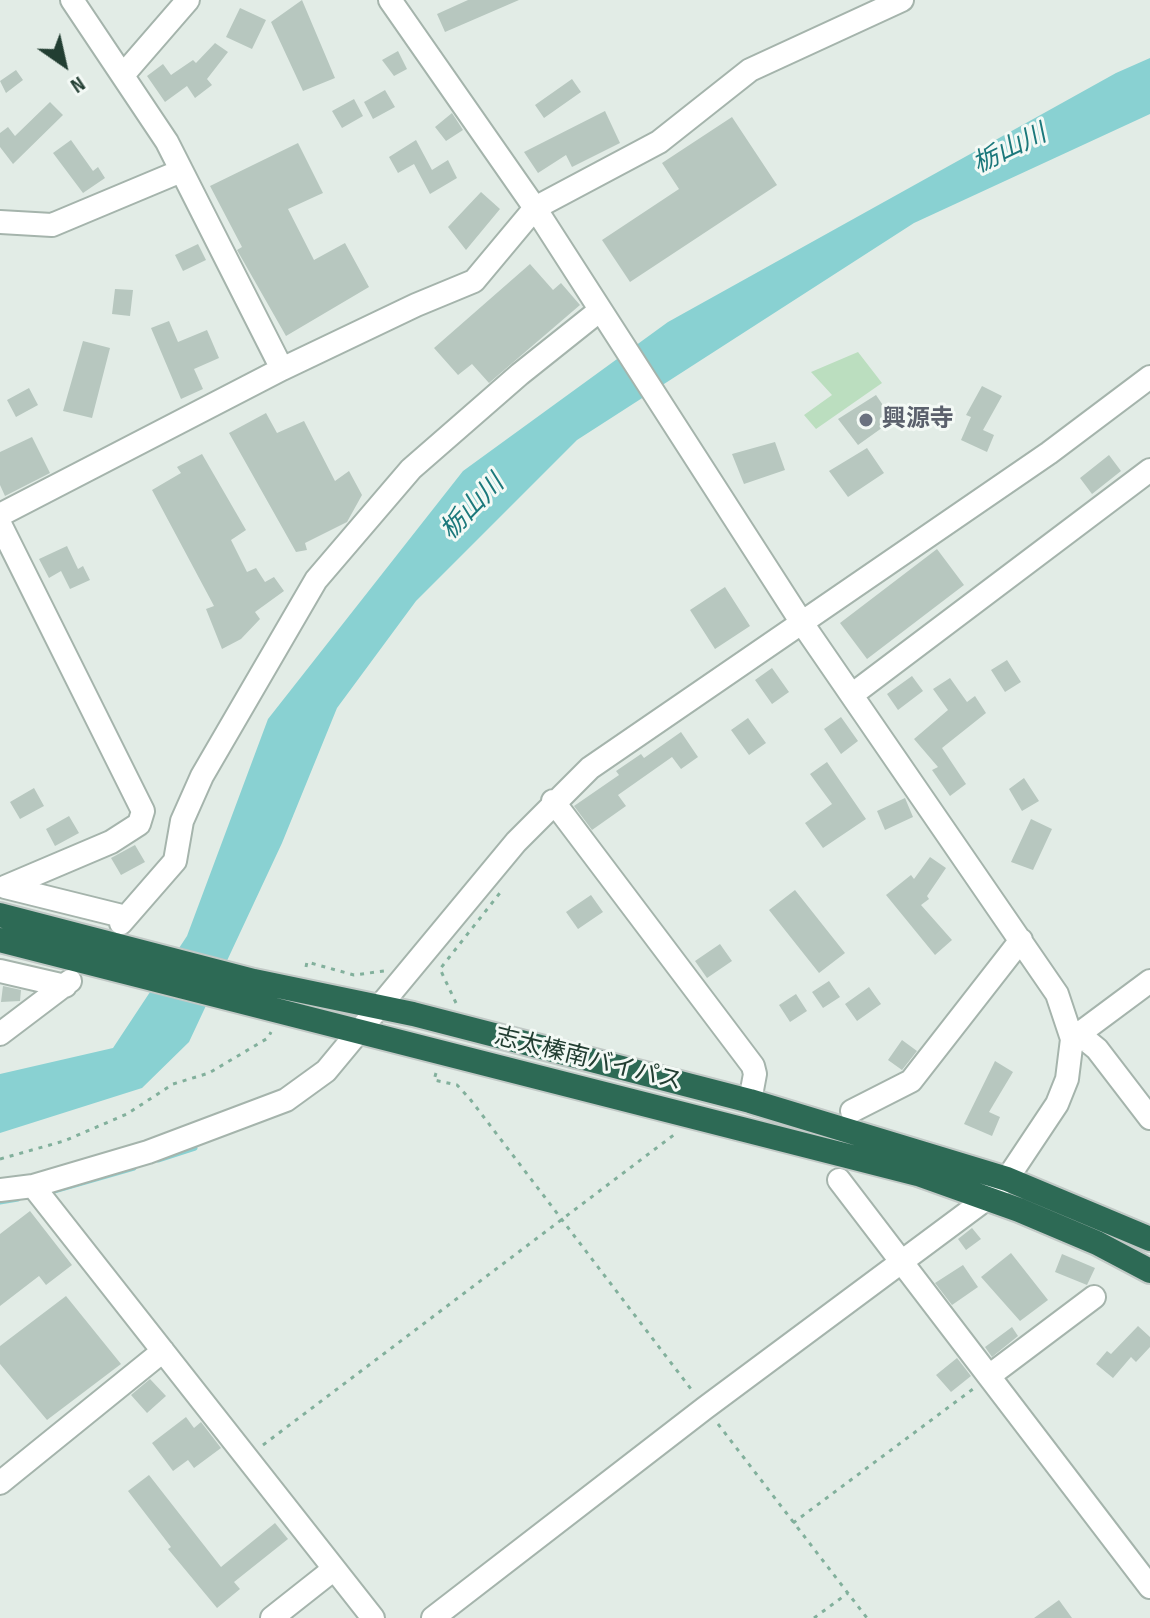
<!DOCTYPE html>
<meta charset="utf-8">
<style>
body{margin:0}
#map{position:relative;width:1150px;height:1618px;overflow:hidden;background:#e2ece6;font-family:"Sofia Sans Condensed",sans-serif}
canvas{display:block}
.north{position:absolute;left:24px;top:24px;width:80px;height:80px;-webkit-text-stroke:6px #f3f9f5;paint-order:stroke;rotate:146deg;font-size:22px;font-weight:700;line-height:32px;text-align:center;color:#223e32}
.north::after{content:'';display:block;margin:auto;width:28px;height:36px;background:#223e32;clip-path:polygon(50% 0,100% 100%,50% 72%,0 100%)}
</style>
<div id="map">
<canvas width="1150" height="1618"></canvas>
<div class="north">N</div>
</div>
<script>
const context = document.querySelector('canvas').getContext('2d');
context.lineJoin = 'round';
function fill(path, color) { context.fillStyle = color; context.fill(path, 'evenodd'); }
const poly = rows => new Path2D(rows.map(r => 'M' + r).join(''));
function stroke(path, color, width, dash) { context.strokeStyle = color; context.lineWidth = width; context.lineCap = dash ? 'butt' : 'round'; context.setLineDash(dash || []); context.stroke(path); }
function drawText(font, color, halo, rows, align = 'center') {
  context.font = font + ' "Sofia Sans Condensed","Noto Sans JP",sans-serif'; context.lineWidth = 6; context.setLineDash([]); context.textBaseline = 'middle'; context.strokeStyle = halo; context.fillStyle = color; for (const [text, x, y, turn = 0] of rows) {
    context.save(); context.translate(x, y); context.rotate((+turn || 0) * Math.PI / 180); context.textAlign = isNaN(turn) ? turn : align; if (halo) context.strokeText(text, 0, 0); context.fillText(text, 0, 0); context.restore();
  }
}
const green = poly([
 [858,352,882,383,816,429,804,415,832,395,811,372]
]);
const water = poly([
 [1150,58,1150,114,914,223,577,440,416,601,337,708,282,843,189,1042,142,1088,0,1133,0,1074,113,1048,187,936,268,719,463,471,668,322,1116,73]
]);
const stream = poly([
 [158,1160,195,1148],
 [47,1193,134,1168],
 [0,1202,18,1199]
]);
const building = poly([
 [302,0,335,78,303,91,271,22],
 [468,0,519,0,445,32,437,14],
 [240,8,266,20,252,49,226,37],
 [215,43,228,52,207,79,212,85,195,98,187,86,165,102,147,76,163,64,171,75,193,60,196,63],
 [398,51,407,69,394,76,382,60],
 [16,70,23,80,6,93,0,81],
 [572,79,581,92,544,118,535,105],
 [385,90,395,107,373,119,364,102],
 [354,99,363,116,342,128,332,111],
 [50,102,63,115,13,164,0,147,0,133,8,127,15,136],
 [605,111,620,143,572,167,566,155,538,173,524,152],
 [452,113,463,130,446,141,435,127],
 [732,117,777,185,630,282,602,240,679,189,662,163],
 [71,140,93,171,98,167,105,178,83,193,53,153],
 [416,140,432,170,448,160,457,178,430,194,414,164,398,173,389,157],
 [298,143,323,193,288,209,314,260,345,243,369,287,286,336,237,250,242,247,210,186],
 [481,192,500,209,466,250,448,227],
 [198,244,206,260,183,271,175,255],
 [530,264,553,290,561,283,580,305,489,383,472,364,458,375,434,348],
 [115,289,133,290,130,316,112,314],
 [169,321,178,342,207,330,219,358,194,369,203,389,181,399,151,328],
 [83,341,110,348,92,418,63,411],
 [982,386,1002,396,983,430,994,435,987,452,961,440,971,417,966,415],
 [29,388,38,405,16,417,7,400],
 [876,395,893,420,858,445,838,419],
 [266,413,277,433,304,421,335,481,349,471,362,495,347,522,305,543,307,550,296,552,229,433],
 [32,437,50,473,5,496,0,485,0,452],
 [775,442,785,470,744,484,732,454],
 [867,448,884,473,848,497,829,471],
 [202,454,246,530,231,540,247,572,256,568,265,582,274,577,284,591,255,612,260,619,241,639,222,649,206,609,214,606,152,490,181,473,177,467],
 [1109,455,1121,471,1092,494,1080,478],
 [67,546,78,569,83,566,90,580,70,589,61,571,49,578,39,559],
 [937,549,964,585,867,659,840,623],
 [725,587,750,626,715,649,690,610],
 [1007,660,1021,682,1005,692,991,670],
 [772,668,789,692,772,704,755,680],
 [912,676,923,691,898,710,887,694],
 [950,678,967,702,975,696,986,713,942,748,966,784,950,796,932,770,938,767,914,739,948,710,933,689],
 [841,717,858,741,841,754,824,729],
 [748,718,766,743,749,755,731,730],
 [681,732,698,757,681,769,672,757,618,795,626,806,592,830,574,806,619,775,616,771,641,754,644,758],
 [827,762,866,819,823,848,805,823,832,804,810,774],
 [1024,778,1039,801,1022,811,1009,789],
 [34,788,44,806,20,819,10,802],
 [905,798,913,817,885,830,877,811],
 [69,816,79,833,55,846,46,829],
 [1031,819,1052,829,1033,870,1011,862],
 [135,845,145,862,121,875,111,858],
 [930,857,946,868,927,896,929,899,921,905,952,940,935,955,886,895,911,875,914,879],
 [795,890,845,953,819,973,769,910],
 [591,895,603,912,578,929,566,912],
 [720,944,732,961,707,978,695,961],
 [829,981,840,997,823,1008,812,992],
 [3,986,21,990,20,1001,1,1002],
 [869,987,881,1004,857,1021,845,1004],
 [796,994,807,1011,790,1022,779,1005],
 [902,1040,917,1051,902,1070,888,1060],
 [995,1061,1013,1072,989,1112,1000,1117,992,1136,964,1124],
 [30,1211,72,1265,46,1285,39,1276,0,1306,0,1234],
 [972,1228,981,1239,966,1250,958,1239],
 [1011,1253,1048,1300,1020,1321,981,1277],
 [1062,1254,1095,1268,1087,1285,1055,1272],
 [963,1265,978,1287,952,1305,935,1283],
 [66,1296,121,1364,47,1420,0,1364,0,1346],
 [1138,1326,1150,1337,1150,1347,1136,1362,1131,1357,1113,1378,1096,1364,1107,1351,1111,1354],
 [1012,1327,1018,1336,992,1357,985,1347],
 [957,1358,971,1376,951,1392,936,1375],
 [150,1379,166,1396,147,1413,131,1395],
 [186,1417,194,1428,201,1422,221,1448,194,1468,188,1460,173,1471,152,1443],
 [149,1475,221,1567,275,1523,288,1539,234,1582,240,1589,217,1608,168,1549,171,1547,128,1491],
 [1059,1600,1072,1618,1034,1618]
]);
const path = poly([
 [306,967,307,962,354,975,384,971],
 [456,1003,440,969,503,889],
 [436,1073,434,1080,457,1085,470,1099,694,1393],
 [0,1159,64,1141,127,1114,173,1084,209,1073,268,1038,271,1032],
 [718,1424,867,1618],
 [263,1445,675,1134],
 [793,1523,973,1389],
 [814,1618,848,1593]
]);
const minor = poly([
 [72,0,167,142,282,369],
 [390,0,535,208,802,623,1057,994,1072,1039,1067,1079,1057,1104,1007,1179,986,1199,705,1408,433,1618],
 [123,75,188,0],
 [0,222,52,225,181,171],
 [0,515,282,369,416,305,474,281,535,208,659,142,750,70,902,0],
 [0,524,143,811,139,824,111,842,5,887,126,917],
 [853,694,1150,470],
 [553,801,753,1066,755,1074,750,1101],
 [121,923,175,861,182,821,202,776,316,580,411,469,520,374,599,311],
 [0,971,65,986],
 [0,1034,70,981],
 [1072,1039,1086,1040,1097,1049,1150,1118],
 [1072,1039,1150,981],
 [852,1111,911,1081,1021,940],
 [839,1180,1150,1587],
 [33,1186,373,1618],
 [0,1190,33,1186,148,1152,286,1100,326,1071,516,842,590,768,1049,453,1150,377],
 [989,1376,1094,1297],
 [0,1483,163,1351],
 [272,1618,334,1569]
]);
const highway = poly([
 [0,915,254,981,413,1014,750,1101,1007,1179,1150,1239],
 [0,940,918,1174,1019,1210,1097,1243,1150,1271]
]);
const markers = [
 [866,420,8,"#6b7280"]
];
const worshipNames = [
 ["興源寺",882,420]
];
const streetNames = [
 ["志太榛南バイパス",588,1060,14]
];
const waterNames = [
 ["栃山川",1010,150,-26],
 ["栃山川",473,508,-46]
];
fill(green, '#bbdebf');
fill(water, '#89d1d2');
stroke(stream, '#89d1d2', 5);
fill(building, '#b7c7bf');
stroke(minor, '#a5b4ac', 26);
stroke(highway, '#c1c9c6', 28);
stroke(path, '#82b09c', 3, [4, 6]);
stroke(minor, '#fff', 22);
stroke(highway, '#2d6a55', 24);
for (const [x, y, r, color] of markers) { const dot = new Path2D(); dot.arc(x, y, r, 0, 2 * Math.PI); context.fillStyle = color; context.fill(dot); stroke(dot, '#f3f9f5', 3); }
drawText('bold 24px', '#5b616d', '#f3f9f5', worshipNames, 'left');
drawText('24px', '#223e32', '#f3f9f5', streetNames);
drawText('italic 26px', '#1b787b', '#f3f9f5', waterNames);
</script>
